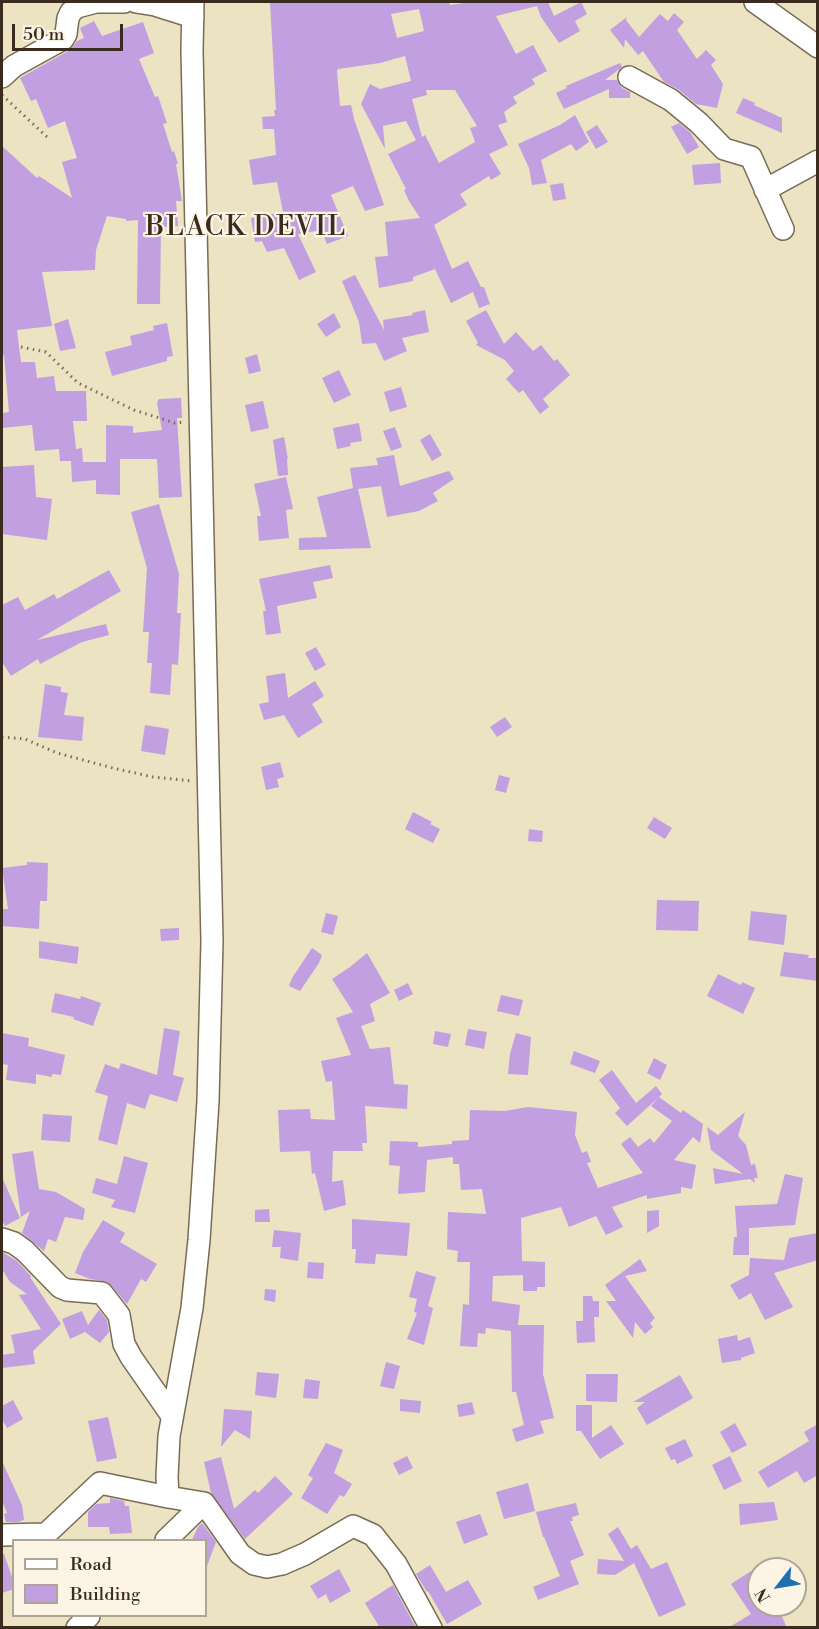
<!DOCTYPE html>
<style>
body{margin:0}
#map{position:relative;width:819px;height:1629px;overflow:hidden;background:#ebe3c1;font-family:"Libre Bodoni",serif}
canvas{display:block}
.frame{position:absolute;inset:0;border:3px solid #3b2a1e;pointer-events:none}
.legend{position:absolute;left:12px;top:1539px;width:195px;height:78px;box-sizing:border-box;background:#fcf5e5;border:2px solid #afa495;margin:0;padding:8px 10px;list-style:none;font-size:18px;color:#3b2a1e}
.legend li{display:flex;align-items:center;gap:12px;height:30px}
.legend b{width:30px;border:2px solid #afa495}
.north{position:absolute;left:747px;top:1557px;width:60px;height:60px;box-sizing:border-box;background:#fcf5e5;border:2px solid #afa495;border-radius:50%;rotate:239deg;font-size:16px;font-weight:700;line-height:24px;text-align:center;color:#3b2a1e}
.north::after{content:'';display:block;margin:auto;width:21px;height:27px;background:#1f6fb2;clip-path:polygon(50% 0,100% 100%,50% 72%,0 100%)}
.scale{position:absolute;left:12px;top:24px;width:111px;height:27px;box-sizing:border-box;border:3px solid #3b2a1e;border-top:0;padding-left:8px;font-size:18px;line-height:21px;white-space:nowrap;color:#3b2a1e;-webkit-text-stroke:4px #fcf5e5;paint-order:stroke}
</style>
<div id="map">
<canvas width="819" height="1629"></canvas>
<div class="frame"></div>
<ul class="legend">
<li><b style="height:8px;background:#fff"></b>Road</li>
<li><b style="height:16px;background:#c19fe1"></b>Building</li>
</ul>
<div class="north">N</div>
<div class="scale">50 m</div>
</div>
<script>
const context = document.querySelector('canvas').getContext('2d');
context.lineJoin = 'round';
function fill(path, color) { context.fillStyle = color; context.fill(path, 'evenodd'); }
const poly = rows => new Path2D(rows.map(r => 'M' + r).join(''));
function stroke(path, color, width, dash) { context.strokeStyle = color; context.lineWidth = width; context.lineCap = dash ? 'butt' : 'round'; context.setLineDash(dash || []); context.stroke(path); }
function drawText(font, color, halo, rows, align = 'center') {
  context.font = font + ' "Libre Bodoni",serif'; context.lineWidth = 4.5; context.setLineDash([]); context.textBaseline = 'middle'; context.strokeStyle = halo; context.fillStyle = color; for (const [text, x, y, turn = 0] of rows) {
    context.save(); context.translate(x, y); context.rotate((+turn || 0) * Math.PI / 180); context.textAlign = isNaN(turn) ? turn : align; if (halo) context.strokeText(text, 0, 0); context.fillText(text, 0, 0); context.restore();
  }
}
const building = poly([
 [270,2,449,2,450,5,471,2,548,2,554,16,581,2,587,14,575,21,580,31,559,43,541,17,537,6,496,16,516,54,533,45,547,71,532,79,535,84,513,97,517,103,504,112,507,122,498,125,508,145,489,154,501,174,491,180,489,176,460,194,467,205,434,225,452,269,468,261,481,287,484,287,490,304,479,308,473,292,451,303,435,269,413,277,413,281,379,288,375,257,388,256,385,222,420,218,409,201,404,190,406,189,388,154,416,140,406,121,383,126,385,149,361,104,370,84,380,89,411,81,405,56,380,63,338,69,337,71,340,106,351,105,354,119,384,205,365,211,353,186,331,195,348,236,327,244,321,230,298,234,316,272,299,280,284,248,267,252,262,241,255,242,251,218,283,212,277,182,253,185,249,160,276,155,274,129,263,129,262,117,275,116,274,110,276,110],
 [419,9,424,31,397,38,391,14],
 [426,90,455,90,477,126,470,128,475,142,439,163,425,135,422,137,412,99,427,95],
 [674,13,684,22,677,30,697,59,706,50,716,60,711,65,723,84,717,108,696,104,679,90,664,82,643,51,638,55,625,39,624,48,610,30,627,17,626,20,639,37,660,14,668,21],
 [94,21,102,36,143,22,154,53,139,59,155,97,158,96,167,123,163,124,172,152,174,151,178,164,176,164,182,201,176,201,178,226,161,227,160,304,137,304,138,220,126,221,126,219,107,216,96,250,95,270,42,272,52,326,17,330,21,362,35,362,37,378,54,376,56,391,86,391,87,421,73,421,76,449,82,448,83,462,106,462,106,425,133,426,133,433,162,430,157,403,159,399,181,398,182,418,177,418,182,497,159,498,157,459,120,459,120,495,96,494,96,480,72,482,71,461,60,461,59,449,35,451,32,425,2,428,2,413,9,412,4,355,2,355,2,146,37,178,39,176,72,198,62,162,77,158,65,121,48,128,36,99,31,101,20,78,70,50,77,41,84,38,80,28],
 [620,63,622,67,605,80,617,80,622,88,630,92,630,98,609,98,609,89,564,109,556,93,567,88,566,86],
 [743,98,755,103,754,105,782,118,782,133,736,113],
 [575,115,589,142,576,151,571,144,541,160,547,183,532,185,529,168,518,144,560,125],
 [679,123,690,132,699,147,687,154,671,127],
 [597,125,608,142,596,149,586,132],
 [720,163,721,183,694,185,692,165],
 [563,183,566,199,553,201,550,185],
 [355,275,384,330,383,320,413,315,412,313,425,310,429,332,402,338,407,351,384,361,376,343,362,344,359,322,342,281],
 [486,310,504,344,516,332,533,351,541,345,554,361,557,359,570,375,543,399,549,407,540,414,523,390,519,393,506,379,514,371,505,360,476,345,478,343,466,321],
 [334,313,341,327,326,337,317,324],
 [68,319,76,348,60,351,54,324],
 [167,323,173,356,167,357,167,361,112,376,105,352,132,345,130,336,154,330,153,326],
 [257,354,261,371,249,374,245,358],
 [339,370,351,395,334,403,322,378],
 [401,387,407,407,390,412,384,392],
 [263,401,269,428,251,432,245,405],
 [359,423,362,441,350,443,351,446,337,449,333,428],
 [395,427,402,447,391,451,383,431],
 [430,434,442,455,432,461,420,440],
 [284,437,288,459,287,459,288,475,278,476,273,440],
 [394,455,400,486,449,471,454,479,433,493,438,501,419,511,387,517,381,486,358,489,371,548,299,550,299,538,327,537,317,497,353,488,350,468,378,465,376,458],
 [34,465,36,497,52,499,47,540,2,534,2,467],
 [286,477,293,509,286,510,289,538,259,541,257,516,261,516,254,484],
 [159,504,179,574,177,613,181,613,178,665,172,664,170,695,150,693,152,663,147,663,149,632,143,632,147,568,131,512],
 [330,565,333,578,313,582,317,598,277,606,281,633,266,635,263,611,266,611,259,579],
 [109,570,121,591,37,640,106,624,109,635,82,642,40,664,38,659,11,676,2,662,2,605,18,597,25,610,54,594,57,599],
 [316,647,326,665,315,671,305,653],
 [285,673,288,698,315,681,324,696,312,704,323,722,298,738,284,715,264,720,259,704,269,702,266,676],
 [45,684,61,687,61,692,68,693,64,715,84,717,82,741,38,737],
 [505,717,512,727,497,737,490,727],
 [145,725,169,729,165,755,141,751],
 [280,762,284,777,277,779,279,787,266,790,261,767],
 [499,775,510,778,506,793,495,790],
 [413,812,432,822,430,824,440,829,433,843,405,829],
 [654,817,672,828,665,839,647,828],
 [529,829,543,831,542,842,528,841],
 [27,862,48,863,47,901,40,901,39,929,2,926,2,909,8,909,2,868,27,865],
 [657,900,699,901,698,931,656,930],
 [751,911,787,915,784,945,748,940],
 [326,913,338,916,333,935,321,932],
 [179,928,179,940,161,941,160,929],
 [39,941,79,947,77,964,39,958],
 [312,948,322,955,319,963,300,991,289,986,292,978],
 [784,952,809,955,808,958,818,958,818,981,780,976],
 [367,953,390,993,370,1004,375,1021,361,1026,370,1049,390,1047,394,1084,408,1085,407,1109,365,1106,367,1143,362,1143,363,1151,333,1151,332,1182,343,1180,346,1205,324,1211,315,1173,312,1174,310,1151,280,1152,278,1110,310,1109,311,1119,335,1120,332,1081,326,1082,321,1061,351,1055,336,1018,353,1012,332,979,350,967],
 [718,974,741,985,742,982,755,988,743,1014,707,996],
 [408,983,413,994,399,1001,394,990],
 [55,993,80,999,81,996,101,1003,93,1026,73,1019,74,1017,51,1012],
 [501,995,523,1000,519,1016,497,1011],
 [164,1028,180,1031,173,1075,184,1078,177,1102,150,1094,145,1109,127,1103,117,1145,98,1140,108,1096,95,1092,105,1064,119,1069,121,1063,157,1075],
 [468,1029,487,1032,484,1049,465,1045],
 [435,1031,451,1034,448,1047,433,1044],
 [2,1033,29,1038,28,1046,65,1055,61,1075,52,1074,52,1077,36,1074,36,1084,6,1080,8,1065,2,1064],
 [516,1033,531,1037,528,1075,508,1074,510,1054],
 [574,1051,600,1061,595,1073,570,1064],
 [654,1058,667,1065,660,1080,647,1073],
 [612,1070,636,1103,656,1086,662,1094,659,1097,681,1113,683,1110,703,1124,700,1143,693,1137,674,1160,696,1165,692,1189,681,1187,681,1193,647,1199,647,1195,612,1207,623,1227,606,1235,596,1216,569,1227,561,1207,521,1218,522,1261,545,1262,545,1287,537,1287,537,1291,523,1291,523,1275,493,1276,492,1301,520,1305,518,1325,544,1325,543,1374,554,1418,540,1421,544,1433,516,1442,512,1429,524,1425,516,1392,512,1392,511,1331,486,1328,485,1334,478,1333,477,1347,460,1346,463,1304,469,1305,470,1262,457,1262,458,1251,447,1249,448,1212,486,1214,482,1189,461,1190,459,1164,453,1164,453,1157,427,1160,425,1192,398,1194,400,1166,389,1165,390,1141,418,1142,418,1147,452,1144,452,1141,469,1140,470,1110,505,1111,528,1107,577,1112,575,1135,582,1153,587,1151,591,1162,587,1163,598,1188,643,1173,621,1144,630,1137,638,1147,650,1138,654,1143,672,1121,651,1106,658,1098,627,1126,615,1113,620,1108,599,1080],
 [745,1112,738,1136,746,1145,751,1165,755,1164,758,1178,754,1178,755,1183,750,1179,715,1184,713,1168,743,1174,711,1150,707,1127,718,1135],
 [43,1114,72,1116,70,1142,41,1140],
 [33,1151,39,1189,56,1192,85,1209,83,1220,65,1217,56,1242,48,1239,44,1251,22,1233,30,1211,21,1217,12,1154],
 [124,1156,148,1163,135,1213,111,1207,115,1200,92,1193,96,1178,117,1184],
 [785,1174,803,1178,795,1225,749,1228,749,1255,733,1255,734,1237,737,1237,735,1206,777,1204],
 [2,1177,20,1218,5,1226,2,1220],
 [269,1209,270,1222,255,1222,255,1210],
 [659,1210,659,1226,647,1233,647,1211],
 [352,1219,410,1223,407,1256,376,1254,375,1264,355,1263,356,1249,352,1249],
 [103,1220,125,1233,120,1242,157,1264,146,1282,141,1279,127,1304,108,1282,90,1279,75,1273,83,1252],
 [274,1230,301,1233,298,1261,280,1258,281,1247,272,1247],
 [818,1233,818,1260,774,1273,793,1307,765,1320,751,1293,739,1300,730,1285,749,1275,750,1258,784,1260,789,1238],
 [2,1252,17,1261,31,1276,30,1277,61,1324,33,1351,35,1364,2,1368,2,1355,15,1353,11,1335,41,1329,19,1295,27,1294,10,1282,2,1269],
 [640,1259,647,1271,625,1276,655,1318,650,1323,653,1327,645,1334,635,1322,633,1338,606,1301,616,1301,605,1285],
 [308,1262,324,1263,323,1279,307,1278],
 [416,1271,436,1277,428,1306,433,1308,424,1345,407,1339,417,1313,414,1312,417,1299,409,1297],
 [265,1289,276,1290,275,1302,264,1300],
 [583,1296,592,1296,593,1301,599,1301,599,1317,594,1317,595,1342,577,1343,576,1321,583,1321],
 [99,1310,107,1320,109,1332,100,1343,85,1332,70,1339,62,1319,82,1311,88,1325],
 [737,1335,738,1341,750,1337,755,1353,741,1358,741,1360,722,1363,718,1339],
 [386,1362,400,1366,394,1389,380,1386],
 [257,1372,279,1374,276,1398,255,1395],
 [586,1374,618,1374,617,1402,586,1401],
 [680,1375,693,1398,647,1425,637,1408,645,1402,633,1402],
 [305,1379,320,1381,318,1399,303,1398],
 [400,1399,421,1401,420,1413,400,1411],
 [13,1400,23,1419,7,1428,2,1419,2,1406],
 [472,1402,475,1414,459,1417,457,1405],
 [576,1405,592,1405,592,1438,611,1425,624,1444,600,1459,581,1431,576,1431],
 [224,1409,252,1411,250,1439,235,1430,221,1447],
 [108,1417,117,1458,97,1462,88,1421],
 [735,1423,747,1445,732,1453,720,1432],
 [818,1424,818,1475,804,1483,797,1471,768,1488,758,1472,809,1441,804,1432],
 [685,1439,693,1456,677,1464,675,1459,671,1460,665,1448],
 [326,1443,343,1450,334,1473,352,1484,344,1497,340,1495,327,1514,301,1498,313,1478,308,1475],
 [407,1456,413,1468,399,1475,393,1463],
 [730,1456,742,1481,724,1490,712,1465],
 [221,1457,234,1509,255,1490,258,1493,275,1476,293,1494,245,1539,211,1493,204,1462],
 [2,1461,22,1505,24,1520,18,1522,6,1522,4,1514,7,1513,2,1501],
 [528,1483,535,1511,504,1519,496,1492],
 [110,1498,124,1501,125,1506,129,1506,132,1533,110,1534,109,1527,88,1527,88,1512,96,1504,110,1503],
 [774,1502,778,1520,740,1525,739,1504],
 [576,1503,579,1515,572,1517,573,1521,570,1521,584,1555,570,1561,579,1584,538,1600,533,1587,560,1576,544,1537,543,1537,536,1512],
 [480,1514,488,1535,464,1544,456,1522],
 [202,1523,216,1542,207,1566,206,1540,192,1540,198,1527],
 [618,1527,631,1549,637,1545,651,1569,667,1562,686,1605,659,1617,634,1563,615,1575,597,1574,598,1559,624,1561,608,1534],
 [2,1554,4,1554,14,1583,14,1589,2,1593],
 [430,1565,446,1592,468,1580,482,1604,447,1624,428,1591,427,1592,416,1574],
 [759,1566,759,1605,777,1605,787,1628,728,1628,751,1614,731,1584],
 [339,1569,351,1591,330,1603,326,1594,318,1599,310,1586],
 [393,1585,416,1628,380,1628,365,1603]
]);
const path = poly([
 [2,95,47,137],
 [21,347,46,352,78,383,134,410,175,423,184,422],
 [2,737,25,739,57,753,113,768,153,777,193,781]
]);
const minor = poly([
 [136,2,155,5,193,17],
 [755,2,818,47],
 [2,77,14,66,63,39,66,34,68,18,71,12,77,7,96,2,124,2],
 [629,77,671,100,699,123,724,149,751,157,783,229],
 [765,190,818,161],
 [2,1239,14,1243,25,1251,60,1287,67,1290,102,1293,119,1315,124,1344,131,1357,172,1416],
 [204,1503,240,1554,254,1564,267,1567,282,1564,305,1554,353,1526,373,1535,396,1564,431,1628],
 [2,1535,46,1534,100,1483,168,1497],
 [166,1540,204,1503,168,1497,167,1477,169,1436,192,1308,199,1240,208,1101,212,941,192,51,193,2],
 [77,1628,89,1616]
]);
const quarterNames = [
 ["BLACK DEVIL",246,229]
];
fill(building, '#c19fe1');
stroke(minor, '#796b57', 24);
stroke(path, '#796b57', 3, [1.5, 4.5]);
stroke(minor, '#fff', 21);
context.letterSpacing = '1.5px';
drawText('27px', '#3b2a1e', '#fcf5e5', quarterNames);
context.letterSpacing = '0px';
</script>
